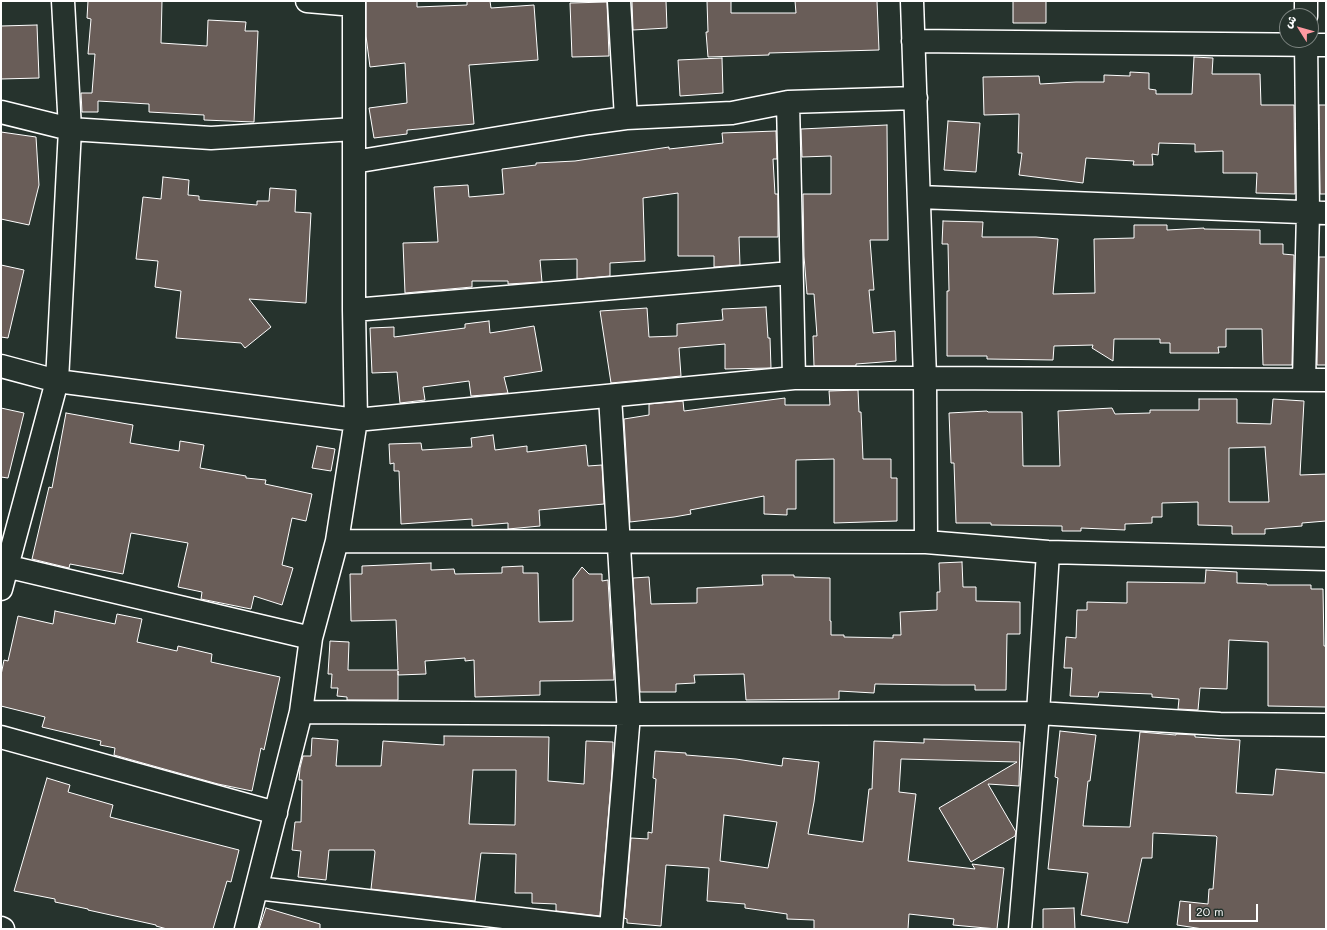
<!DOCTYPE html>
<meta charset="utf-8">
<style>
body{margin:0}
#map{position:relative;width:1327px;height:930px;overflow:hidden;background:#26332d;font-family:Mali,"Playpen Sans Arabic",sans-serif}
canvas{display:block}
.frame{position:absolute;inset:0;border:2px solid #fff;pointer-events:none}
.north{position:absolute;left:1279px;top:8px;width:40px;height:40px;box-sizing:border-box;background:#26332d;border:1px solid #7d8581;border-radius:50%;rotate:307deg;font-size:11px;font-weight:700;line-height:16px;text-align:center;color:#fff}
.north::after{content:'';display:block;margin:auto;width:14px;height:18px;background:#ff9aa2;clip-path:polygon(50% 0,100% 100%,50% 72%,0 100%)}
.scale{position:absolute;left:1189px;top:904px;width:69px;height:18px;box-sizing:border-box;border:2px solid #fff;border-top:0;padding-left:5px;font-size:12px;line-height:14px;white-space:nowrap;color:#fff;-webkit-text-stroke:3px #26332d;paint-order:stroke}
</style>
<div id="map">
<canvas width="1327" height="930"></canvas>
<div class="frame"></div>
<div class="north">ش</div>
<div class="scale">20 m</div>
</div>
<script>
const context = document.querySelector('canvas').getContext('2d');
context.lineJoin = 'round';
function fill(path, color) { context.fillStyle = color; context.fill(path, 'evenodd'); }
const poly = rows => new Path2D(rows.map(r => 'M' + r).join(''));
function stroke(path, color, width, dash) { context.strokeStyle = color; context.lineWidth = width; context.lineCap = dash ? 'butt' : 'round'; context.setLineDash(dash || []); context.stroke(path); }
const building = poly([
 [88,1,162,1,161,43,207,46,208,20,246,22,245,31,258,31,254,122,204,120,204,115,149,112,149,104,98,101,98,112,82,112,81,93,92,93,95,54,88,54,91,19,87,18,88,1],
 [366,1,417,1,417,7,467,5,467,1,490,1,491,8,534,5,538,60,469,65,474,124,407,130,407,134,374,138,369,108,407,103,405,63,370,67,366,36,366,1],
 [632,1,666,1,667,28,633,30,632,1],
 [707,1,731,1,731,13,796,13,795,1,877,1,879,50,769,53,769,55,708,57,706,32,708,32,707,1],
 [1013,1,1046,1,1046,23,1013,23,1013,1],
 [607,2,609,56,572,57,570,3,607,2],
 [37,25,39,78,1,79,1,26,37,25],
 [1194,57,1213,58,1212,74,1260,74,1261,105,1294,105,1295,194,1256,193,1257,173,1223,173,1223,151,1195,152,1195,144,1159,143,1158,155,1152,154,1153,165,1133,165,1134,161,1086,158,1083,183,1019,175,1022,153,1018,153,1019,114,984,115,983,77,1039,76,1040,84,1076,82,1104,82,1104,75,1130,76,1130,72,1149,73,1149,89,1156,90,1156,94,1192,94,1194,57],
 [722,58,723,93,680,96,678,60,722,58],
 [1319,105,1326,105,1326,194,1320,194,1319,105],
 [948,121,980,123,976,172,944,170,948,121],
 [887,125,888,240,870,240,874,290,869,290,873,333,895,331,896,361,856,364,856,366,814,366,813,336,817,336,814,294,807,294,804,256,803,194,831,194,831,156,802,157,801,129,887,125],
 [776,131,777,159,773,159,775,194,778,194,778,237,739,237,740,265,714,267,714,256,678,256,678,193,643,198,645,261,610,263,610,276,577,279,577,259,540,260,542,282,508,284,508,281,472,281,472,287,405,293,403,243,438,242,434,187,468,185,469,197,504,194,502,169,536,165,536,163,575,161,669,147,669,149,723,143,722,133,776,131],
 [1,132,36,137,39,185,29,225,1,219,1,132],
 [163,177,189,180,188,195,199,196,199,200,257,205,257,201,269,201,270,188,296,190,295,212,311,213,306,303,249,299,271,327,245,348,241,343,176,338,181,291,155,287,158,261,136,259,143,197,161,199,163,177],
 [943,221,983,222,982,237,1036,237,1058,239,1053,294,1095,293,1094,239,1134,238,1134,225,1167,225,1167,230,1204,228,1204,229,1260,230,1260,244,1283,244,1283,254,1294,255,1292,365,1263,365,1262,329,1226,329,1226,347,1218,347,1219,353,1170,353,1170,343,1160,343,1160,339,1114,339,1113,361,1092,348,1093,345,1054,346,1053,360,987,359,987,356,947,356,947,291,949,291,948,244,942,244,943,221],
 [1319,257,1326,257,1326,365,1317,365,1319,257],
 [1,265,24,270,8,338,1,337,1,265],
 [766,307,768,338,770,338,771,368,725,369,725,344,679,348,681,376,611,383,600,311,647,308,649,337,677,336,677,324,723,320,722,309,766,307],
 [489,321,490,333,534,326,542,371,504,377,508,393,471,396,469,381,423,387,425,400,400,403,397,372,372,373,370,328,394,327,394,337,465,328,465,324,489,321],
 [858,390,859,412,861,412,863,459,891,459,891,478,897,478,897,521,834,523,834,459,796,460,796,509,787,509,787,515,764,514,764,496,690,510,691,514,674,517,630,522,624,419,649,415,649,404,683,401,684,411,785,398,785,405,830,405,829,391,858,390],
 [1199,399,1237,399,1237,423,1271,424,1273,399,1304,401,1300,475,1326,474,1326,521,1302,523,1302,526,1265,529,1265,534,1232,534,1232,526,1198,525,1198,502,1162,503,1162,517,1152,517,1152,523,1125,524,1125,530,1081,528,1081,531,1062,531,1062,526,991,525,991,523,956,523,954,463,951,463,949,413,987,411,988,412,1022,412,1023,466,1060,466,1058,411,1112,408,1115,414,1150,413,1150,410,1199,410,1199,399],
 [1265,447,1269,502,1229,502,1229,448,1265,447],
 [1,408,24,413,8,478,1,477,1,408],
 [66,413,133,425,130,443,179,451,180,441,204,445,200,468,246,476,246,478,266,480,265,484,312,494,306,521,292,518,282,565,293,568,282,605,254,596,251,609,201,599,202,592,178,587,188,543,131,533,123,574,70,564,69,568,32,559,49,487,52,488,66,413],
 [493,435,495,450,527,446,527,452,586,445,588,466,602,465,604,504,539,510,540,526,508,529,508,523,472,526,472,519,401,524,399,471,394,471,394,463,390,464,389,444,421,443,422,450,472,447,471,438,493,435],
 [317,446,335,449,331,471,312,468,317,446],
 [962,562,963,587,976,587,976,601,1020,602,1020,634,1007,634,1006,690,975,690,975,685,942,685,875,684,874,693,839,691,839,699,746,700,744,674,694,675,695,683,676,684,676,692,640,692,633,578,649,577,651,604,697,603,697,588,763,585,762,575,794,575,794,577,830,578,830,621,831,621,831,635,844,635,844,637,893,638,893,635,901,635,900,612,937,610,937,592,940,592,939,563,962,562],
 [431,563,431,570,454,569,455,574,502,573,502,567,523,566,523,573,538,573,539,622,573,621,573,579,582,567,589,574,602,574,602,581,608,580,614,680,540,681,540,695,475,697,474,660,465,661,465,658,425,661,426,674,398,675,398,671,398,700,347,700,347,697,337,696,338,688,331,688,332,674,328,674,330,641,349,642,348,670,398,670,396,620,351,621,350,574,362,574,362,566,431,563],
 [1206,570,1237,572,1237,583,1267,584,1267,585,1311,585,1311,589,1323,589,1324,646,1326,646,1326,707,1268,706,1268,642,1229,640,1227,689,1200,688,1198,710,1178,709,1179,699,1152,697,1152,694,1099,692,1098,697,1070,696,1072,668,1064,668,1066,637,1076,638,1077,610,1087,610,1087,602,1127,603,1127,582,1205,583,1206,570],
 [55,611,115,624,117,614,142,619,137,642,177,651,178,646,212,654,211,662,280,677,264,750,261,748,252,791,218,784,114,755,115,748,100,745,101,741,42,727,45,717,1,706,1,675,4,660,8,661,18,616,53,624,55,611],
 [1060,731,1096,735,1090,781,1088,781,1083,826,1130,827,1140,732,1176,735,1176,734,1195,735,1195,737,1240,740,1236,793,1273,795,1276,769,1326,773,1326,929,1203,929,1177,925,1180,901,1208,904,1209,889,1213,889,1217,837,1216,836,1153,833,1152,858,1142,858,1128,923,1081,915,1088,873,1048,869,1058,778,1055,777,1060,731],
 [444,736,549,737,548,781,584,784,586,741,613,742,612,772,600,916,556,911,556,904,532,903,532,893,515,893,516,854,481,853,475,901,371,889,375,852,374,850,329,850,326,880,298,877,301,851,292,850,295,822,301,822,302,780,299,780,300,768,303,756,311,756,312,738,338,740,336,766,381,766,383,741,444,745,444,736],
 [473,770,516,770,515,825,469,824,473,770],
 [924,739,1020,742,1019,786,988,784,1016,832,1015,836,971,862,939,808,1017,762,901,759,899,792,916,794,908,861,975,869,972,864,1004,868,997,929,953,925,954,919,909,914,908,929,814,929,814,920,787,919,787,914,745,908,745,904,707,901,709,868,666,865,661,926,627,923,627,919,624,918,631,838,648,839,648,832,652,833,656,779,653,778,655,751,686,753,686,755,736,759,782,766,783,758,819,762,814,802,808,834,863,842,869,789,872,789,874,741,924,743,924,739],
 [724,815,777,822,768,868,720,861,724,815],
 [47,778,70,785,68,792,113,805,110,817,239,850,231,882,227,881,213,929,167,929,156,926,156,925,88,910,88,909,55,902,55,899,14,891,47,778],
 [266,908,320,924,320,929,259,929,266,908],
 [1074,908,1075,929,1043,929,1043,909,1074,908]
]);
const minor = poly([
 [307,1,354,5],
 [619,1,626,118],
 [912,1,925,378,926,542],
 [1306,16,1306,1],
 [913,41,1326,45],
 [788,102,794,378],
 [1,112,70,129,211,138,354,129],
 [354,162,589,123,626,118,732,113,788,102,916,98],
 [919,197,1326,213],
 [354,310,791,273],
 [1,366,57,381,356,420,794,378,925,378,1326,380],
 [1304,380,1308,212,1306,40],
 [610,396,629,714,611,929],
 [337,541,926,542,1048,552,1326,559],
 [1,565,311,638],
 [1,589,57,381,70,129,63,1],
 [301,712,629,714,1038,713,1220,724,1326,725],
 [1,737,276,813],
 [257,888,605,929],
 [1,928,3,929],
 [246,929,301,712,311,638,337,541,356,420,354,310,354,1],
 [1020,929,1038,713,1048,552]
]);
fill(building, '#695d58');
stroke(building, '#fff', 1);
stroke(minor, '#fff', 25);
stroke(minor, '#26332d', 22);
</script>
